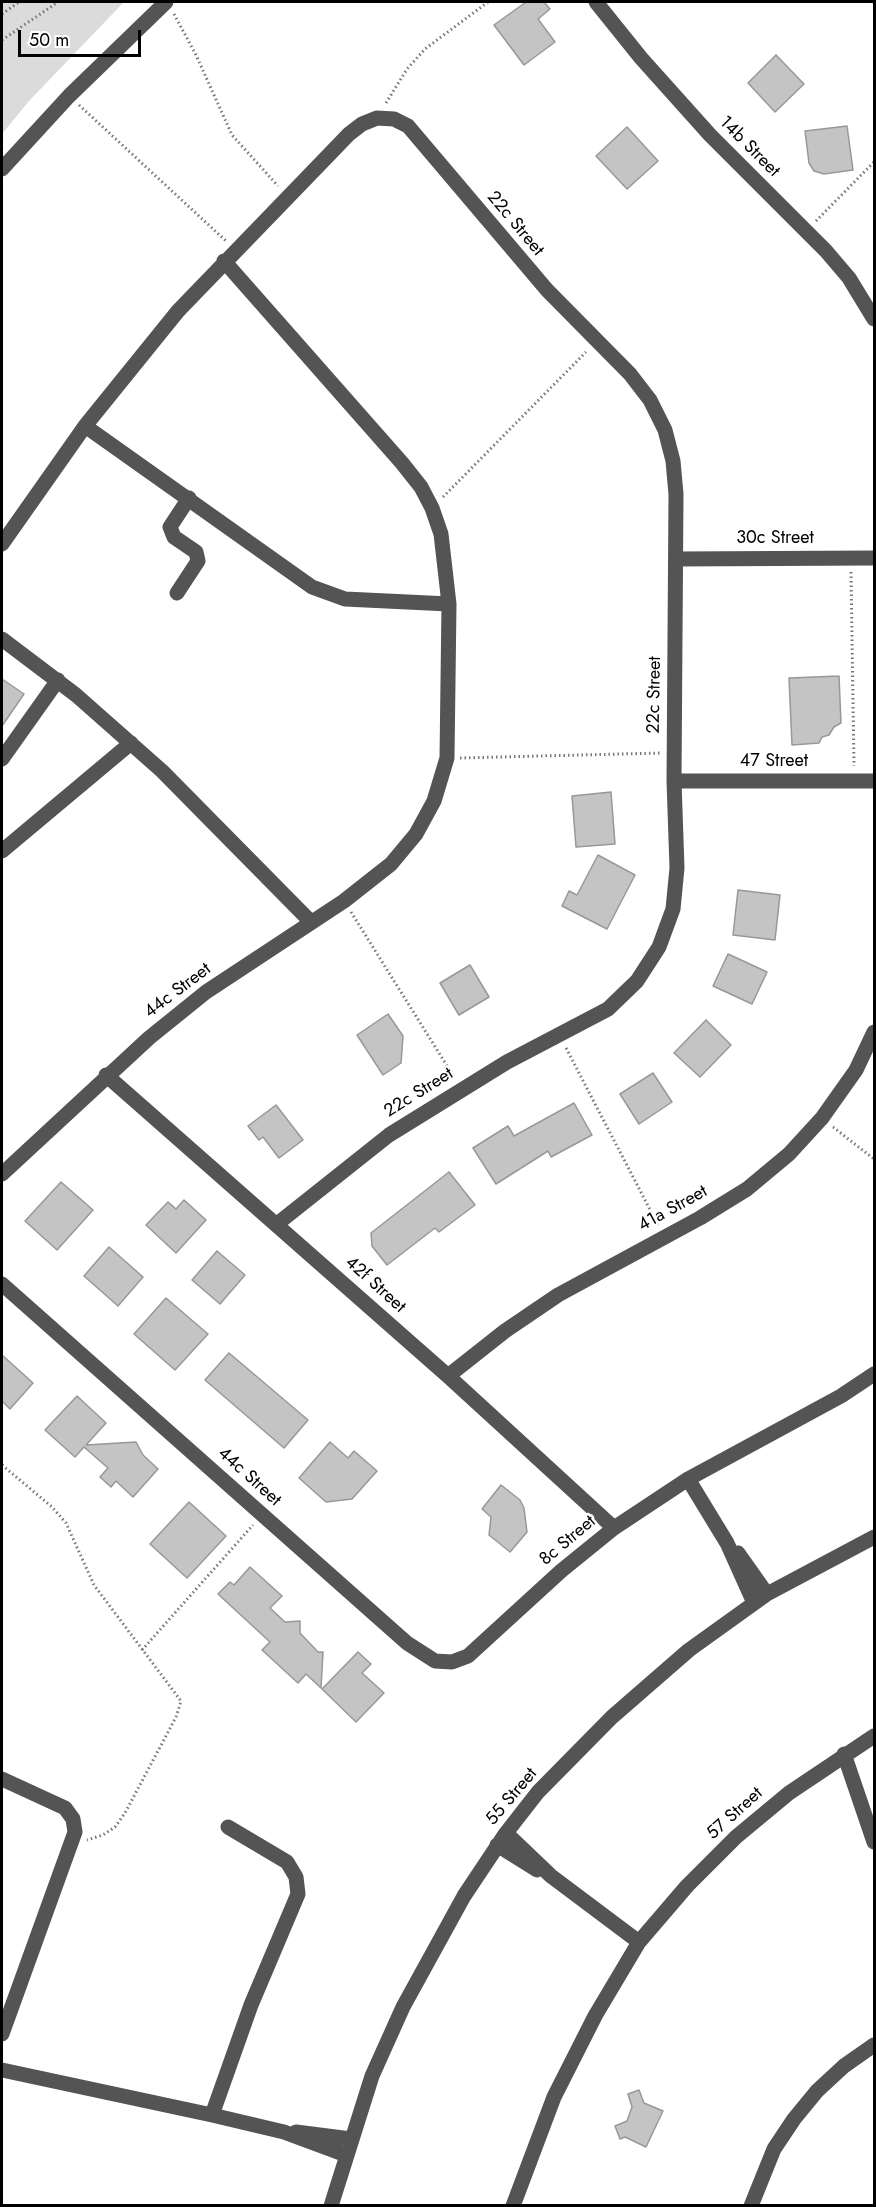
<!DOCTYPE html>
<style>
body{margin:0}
#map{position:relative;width:876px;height:2207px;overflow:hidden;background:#fff;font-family:Jost,sans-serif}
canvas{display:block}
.frame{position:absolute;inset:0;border:3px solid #000;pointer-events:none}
.scale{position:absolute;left:18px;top:30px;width:123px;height:27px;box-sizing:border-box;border:3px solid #000;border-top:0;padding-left:8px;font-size:18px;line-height:21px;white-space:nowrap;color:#000;-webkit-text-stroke:4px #fff;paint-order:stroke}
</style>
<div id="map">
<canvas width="876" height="2207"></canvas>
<div class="frame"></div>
<div class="scale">50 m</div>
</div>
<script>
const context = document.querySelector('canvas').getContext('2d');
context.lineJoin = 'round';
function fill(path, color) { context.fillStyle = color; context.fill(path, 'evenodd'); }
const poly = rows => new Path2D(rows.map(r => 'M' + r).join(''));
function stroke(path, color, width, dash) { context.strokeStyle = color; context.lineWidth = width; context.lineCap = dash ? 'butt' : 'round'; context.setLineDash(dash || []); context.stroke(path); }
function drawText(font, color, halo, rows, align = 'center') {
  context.font = font + ' Jost,sans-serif'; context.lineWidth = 5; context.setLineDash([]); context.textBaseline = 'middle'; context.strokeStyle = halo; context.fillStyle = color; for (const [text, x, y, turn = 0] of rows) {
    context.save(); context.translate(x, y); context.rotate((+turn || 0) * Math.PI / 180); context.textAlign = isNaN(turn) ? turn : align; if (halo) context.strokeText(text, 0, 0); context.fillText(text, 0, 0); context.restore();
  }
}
const green = poly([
 [2,2,124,2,29,101,2,134]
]);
const building = poly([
 [526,2,544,2,550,9,538,19,555,42,524,65,494,25,526,2],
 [776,55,804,84,775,112,748,83,776,55],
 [847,126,853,170,824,174,814,171,809,163,805,131,847,126],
 [627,127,658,161,627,189,596,156,627,127],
 [839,676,841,723,834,727,829,735,822,737,819,743,792,745,789,678,839,676],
 [2,679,24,694,2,726,2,679],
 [611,792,615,844,576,847,572,796,611,792],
 [598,855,635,875,607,929,562,906,569,891,577,895,598,855],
 [738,890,780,895,775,940,733,935,738,890],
 [728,954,767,972,752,1004,713,986,728,954],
 [470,965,489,997,459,1015,440,983,470,965],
 [388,1014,403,1036,401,1063,383,1075,357,1035,388,1014],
 [706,1020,731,1045,700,1077,674,1053,706,1020],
 [653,1073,672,1102,639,1124,620,1094,653,1073],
 [574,1103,592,1135,551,1157,548,1151,496,1184,473,1148,508,1126,514,1136,574,1103],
 [276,1105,303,1140,279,1158,263,1137,259,1140,248,1126,276,1105],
 [449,1172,475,1205,439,1232,435,1228,387,1265,372,1246,371,1233,449,1172],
 [61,1182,93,1210,57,1250,25,1221,61,1182],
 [184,1200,206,1220,176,1253,146,1225,168,1202,176,1209,184,1200],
 [109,1247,143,1277,118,1306,84,1276,109,1247],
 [217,1251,245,1275,220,1304,192,1280,217,1251],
 [166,1298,208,1334,175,1370,134,1334,166,1298],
 [229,1353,308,1420,284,1448,205,1380,229,1353],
 [2,1355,33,1383,10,1409,2,1401,2,1355],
 [77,1396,106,1423,86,1445,136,1442,143,1455,158,1469,133,1497,116,1481,111,1487,100,1477,108,1468,84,1447,75,1457,45,1430,77,1396],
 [330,1442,348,1458,354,1451,377,1471,352,1499,326,1502,299,1478,330,1442],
 [501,1485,520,1500,524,1508,527,1532,510,1552,489,1535,491,1517,482,1509,501,1485],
 [189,1502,226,1536,187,1578,150,1544,189,1502],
 [250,1567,282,1596,270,1608,285,1622,300,1621,300,1633,318,1652,323,1652,321,1688,306,1674,298,1683,262,1650,270,1642,218,1594,230,1582,234,1585,250,1567],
 [358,1652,371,1664,362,1673,384,1693,356,1722,322,1689,358,1652],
 [639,2090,644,2103,663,2111,646,2147,625,2137,620,2139,615,2126,627,2121,632,2107,628,2094,639,2090]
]);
const path = poly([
 [2,14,19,2],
 [174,14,196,55,232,135,278,186],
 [2,40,58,2],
 [386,103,407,69,425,49,488,2],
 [79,105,226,241],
 [816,221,874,162],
 [443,497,586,352],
 [851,572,854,766],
 [460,758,661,753],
 [351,912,454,1077],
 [566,1048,658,1225],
 [833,1127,874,1159],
 [2,1465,52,1507,66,1523,94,1585,181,1701,176,1717,125,1813,115,1827,103,1835,87,1840],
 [142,1650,253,1525]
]);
const minor = poly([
 [596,2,641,58,710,135,826,251,849,278,874,319],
 [2,169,69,96,166,2],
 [85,426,312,587,345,599,449,604],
 [2,544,85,426,178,311,349,134,362,124,377,118,394,119,408,126,547,290,630,374,650,400,665,430,673,461,676,494,674,781,677,868,673,909,659,947,637,981,608,1009,507,1062,389,1135,277,1224],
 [676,559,874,558],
 [177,593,198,561,196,552,174,537,170,527,189,498],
 [2,639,76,695,162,771,311,922],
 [2,759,58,680],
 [674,781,874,781],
 [2,851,131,743],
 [106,1075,448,1376,614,1528],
 [2,1174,149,1038,206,992,344,901,391,864,416,834,434,801,447,758,449,604,441,534,432,508,421,487,402,463,224,261],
 [2,1284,407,1643,435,1661,452,1662,468,1656,561,1571,614,1528,688,1479,841,1396,874,1374],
 [448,1376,505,1331,558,1295,700,1218,747,1189,789,1154,822,1118,856,1070,874,1032],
 [688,1479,727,1543,754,1603],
 [738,1553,767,1594],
 [844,1754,874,1842],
 [506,1833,551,1876,639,1942],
 [497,1845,537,1870],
 [2,2034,75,1832,73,1819,65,1808,2,1779],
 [2,2070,212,2115,284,2132,346,2155],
 [212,2115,251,2005,298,1894,296,1877,287,1862,228,1827],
 [296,2132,351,2139],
 [331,2206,372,2076,403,2007,464,1896,506,1833,538,1792,612,1717,689,1650,767,1594,874,1537],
 [513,2206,554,2097,595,2016,639,1942,687,1886,736,1837,789,1793,874,1736],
 [751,2206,774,2149,794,2119,817,2091,844,2066,874,2045]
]);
const streetNames = [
 ["14b Street",749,147,45],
 ["22c Street",515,224,50],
 ["30c Street",775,539],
 ["22c Street",655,695,-89],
 ["47 Street",774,762],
 ["44c Street",178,991,-37],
 ["22c Street",419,1093,-32],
 ["41a Street",673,1209,-29],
 ["42f Street",375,1285,42],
 ["44c Street",249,1477,42],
 ["8c Street",568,1541,-40],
 ["55 Street",512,1797,-50],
 ["57 Street",735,1814,-42]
];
fill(green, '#dbdbdb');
fill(building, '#c4c4c4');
stroke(building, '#989898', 1.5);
stroke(path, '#767676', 3, [1.5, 3]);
stroke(minor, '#545454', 15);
drawText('18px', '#000', '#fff', streetNames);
</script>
